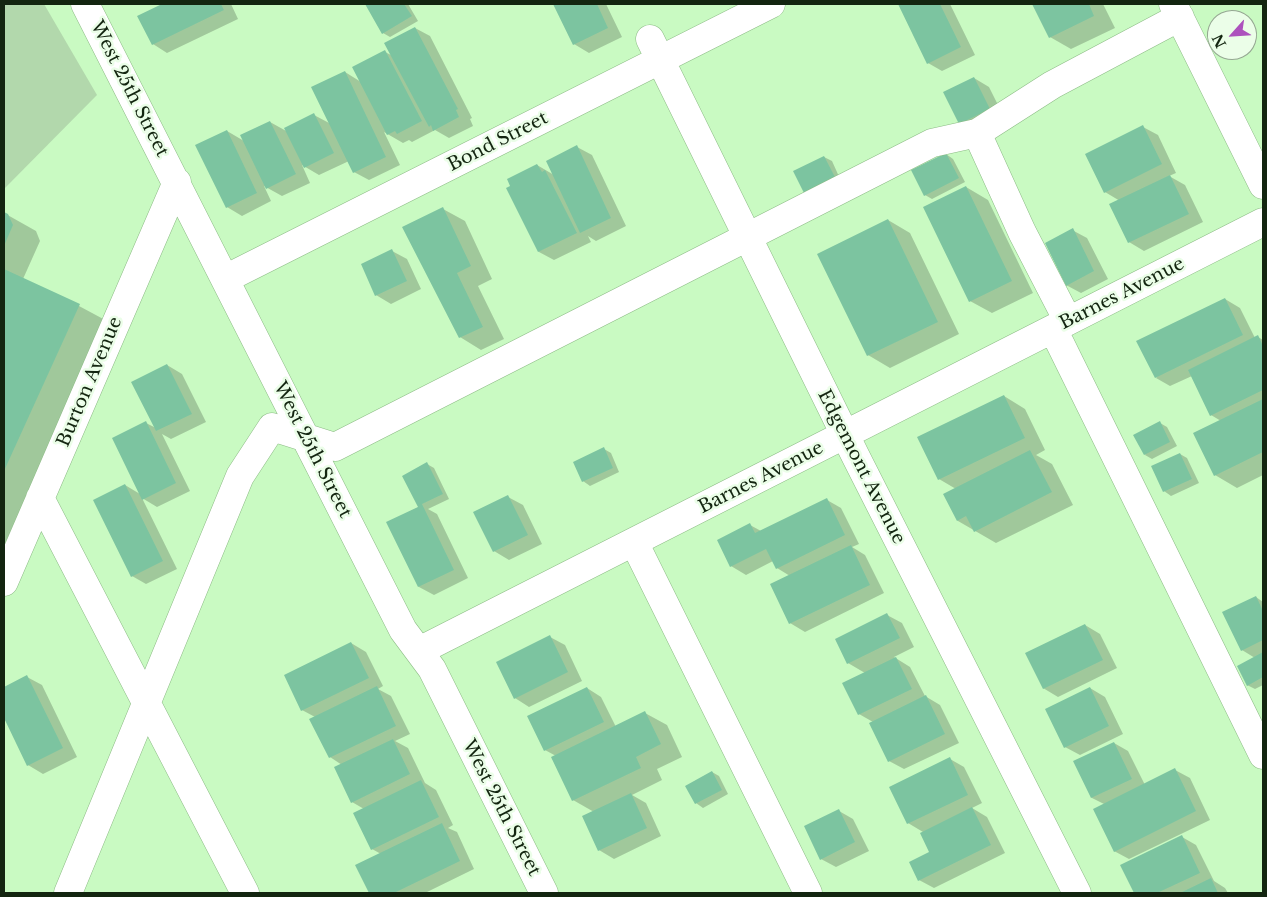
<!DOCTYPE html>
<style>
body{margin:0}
#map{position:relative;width:1267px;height:897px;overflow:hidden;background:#c9fac2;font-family:"Libre Baskerville",serif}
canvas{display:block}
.frame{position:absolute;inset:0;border:5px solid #132510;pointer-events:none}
.north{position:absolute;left:1207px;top:10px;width:50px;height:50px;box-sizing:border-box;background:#ebfee8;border:1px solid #95a792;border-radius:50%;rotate:244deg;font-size:14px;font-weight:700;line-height:20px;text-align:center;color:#132510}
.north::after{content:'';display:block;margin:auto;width:18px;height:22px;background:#ad52bd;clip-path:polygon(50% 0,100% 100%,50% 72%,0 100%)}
</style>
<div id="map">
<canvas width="1267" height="897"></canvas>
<div class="frame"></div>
<div class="north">N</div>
</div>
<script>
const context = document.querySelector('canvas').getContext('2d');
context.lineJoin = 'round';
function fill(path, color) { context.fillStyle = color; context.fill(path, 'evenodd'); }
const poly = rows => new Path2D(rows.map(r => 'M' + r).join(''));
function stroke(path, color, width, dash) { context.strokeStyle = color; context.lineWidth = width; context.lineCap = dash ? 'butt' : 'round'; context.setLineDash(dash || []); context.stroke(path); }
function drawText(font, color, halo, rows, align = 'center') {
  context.font = font + ' "Libre Baskerville",serif'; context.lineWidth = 5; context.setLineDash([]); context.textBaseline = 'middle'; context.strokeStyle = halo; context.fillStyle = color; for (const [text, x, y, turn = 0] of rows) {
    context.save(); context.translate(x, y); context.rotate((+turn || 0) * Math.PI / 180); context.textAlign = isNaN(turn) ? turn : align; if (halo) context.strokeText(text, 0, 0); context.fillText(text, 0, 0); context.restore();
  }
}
const green = poly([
 [4,4,44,4,97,95,4,189]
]);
const shadow = poly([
 [165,4,231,4,238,19,167,53,153,44,139,16],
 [366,4,408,4,418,21,390,37,383,33],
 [554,4,606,4,622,37,589,53,574,44],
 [899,4,950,4,975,55,942,71,928,63],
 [1033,4,1103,4,1115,28,1071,49,1050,37],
 [415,28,430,36,472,118,470,119,473,126,449,138,435,130,412,142,409,140,403,143,384,132,400,165,369,180,354,172,349,161,319,175,302,165,310,183,282,196,264,186,271,201,242,216,227,207,227,131,244,141,270,122,288,132,314,115,331,124,345,72,361,82,385,52,393,56],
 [974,78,989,87,1004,117,960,123],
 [1143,127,1158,135,1176,173,1169,176,1185,185,1203,222,1144,251,1129,242,1111,205,1120,201,1105,192],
 [577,147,592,155,626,226,596,241,588,236,591,242,554,260,539,252,508,189,537,165,554,175],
 [946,154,953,159,965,182,932,199,925,195],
 [824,157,832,161,841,181,812,196],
 [966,187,988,200,1033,293,992,313,970,301],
 [443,209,465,221,492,279,478,286,504,339,481,350,460,337],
 [4,213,36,231,40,241,23,279,79,306,107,321,4,546],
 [888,220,910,233,959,334,890,368,868,355],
 [1072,230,1087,238,1108,279,1081,293,1066,285],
 [392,251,407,259,421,289,391,304,376,295],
 [1225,299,1240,308,1255,338,1258,337,1263,340,1263,475,1237,488,1215,475,1221,421,1211,415,1192,376,1170,386,1156,378],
 [167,365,182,374,206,422,171,439,162,434,190,491,157,507,142,498,177,569,146,584,132,576,125,485,140,494,146,423,156,428],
 [1004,396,1025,409,1045,450,1036,455,1052,464,1073,505,996,543,958,521,956,489,939,479],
 [1160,423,1167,427,1177,446,1152,459,1145,455],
 [604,449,611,453,619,472,590,486,583,481],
 [1180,454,1187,458,1199,483,1171,496,1164,491],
 [427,464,434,468,449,499,428,509,437,514,468,578,434,595,419,587,388,522,419,507],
 [508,497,523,505,542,544,509,560,494,551],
 [827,500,841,508,859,544,852,547,865,555,884,593,805,632,790,623,790,576,777,568,773,561,746,575,731,566,750,525,761,531],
 [1256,597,1263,602,1263,685,1255,689,1247,685,1255,658,1242,650],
 [887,615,902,623,914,647,894,657,910,667,925,696,940,705,959,743,904,769,889,761,873,722,859,714,865,673,848,663,836,640],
 [1085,625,1100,634,1117,668,1058,697,1043,688],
 [550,637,565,645,582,681,529,707,515,698],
 [351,643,366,652,383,686,378,689,391,696,410,734,395,741,408,748,425,783,436,790,453,825,448,828,457,832,474,869,425,893,370,893,357,866,381,854,372,849,364,809,352,802,342,765,330,757,315,717,302,710],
 [27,677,42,685,77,757,43,774,28,765,4,715,4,688],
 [587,688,601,697,616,727,645,713,667,725,682,757,657,769,662,780,632,795,646,803,661,836,614,859,599,850,594,812,573,800,552,758,556,756,545,750],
 [1090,688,1105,697,1123,734,1080,755,1065,747],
 [1114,743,1128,751,1145,785,1175,770,1190,778,1210,820,1129,859,1114,851,1104,804,1092,798,1075,762],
 [950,759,964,767,982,803,972,808,987,817,1005,853,934,888,919,880,931,853,923,832,908,823],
 [712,772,719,776,728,794,703,808,696,803,687,786],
 [839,811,853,819,869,851,836,867,821,859],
 [1182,837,1196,845,1214,881,1225,888,1228,893,1135,893,1122,866]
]);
const building = poly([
 [162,4,221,4,224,10,152,45,137,16],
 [365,4,404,4,412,16,382,34],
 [553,4,597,4,608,28,573,45],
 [898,4,940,4,961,47,927,64],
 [1032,4,1089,4,1094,16,1049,38],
 [415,27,458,109,456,110,459,117,433,131,431,125,429,127,384,43],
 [385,50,422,121,397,134,395,131,387,135,352,67],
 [345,71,386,157,353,173,311,87],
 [974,77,990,109,959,124,943,92],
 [314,113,334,153,304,168,284,128],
 [270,121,296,174,266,189,240,135],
 [1143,125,1162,164,1104,193,1085,154],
 [227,130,257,193,226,208,195,145],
 [577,145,611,218,580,233,546,161],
 [946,153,959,178,924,196,911,170],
 [824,156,835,177,804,193,793,171],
 [537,164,542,172,545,170,577,233,538,252,506,188,510,186,507,179],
 [1170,175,1189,214,1128,243,1109,204],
 [966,186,1012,281,969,302,923,207],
 [443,207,471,266,457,273,483,327,459,338,402,227],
 [4,212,8,214,13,225,4,246],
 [888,219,938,322,867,356,817,254],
 [1073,228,1094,271,1066,286,1045,243],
 [392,249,407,281,375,296,361,264],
 [4,269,80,304,4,471],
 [1225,298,1243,335,1155,378,1136,341],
 [1258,335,1263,346,1263,390,1210,416,1188,370],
 [167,364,192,414,156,431,131,382],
 [1004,395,1025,438,938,480,917,437],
 [1263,399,1263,452,1214,476,1193,433],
 [146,421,176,483,142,500,112,438],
 [1160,421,1170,442,1144,455,1133,435],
 [604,447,613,468,582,482,573,462],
 [1030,450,1052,492,974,532,966,516,957,521,943,494],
 [1180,453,1192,479,1163,492,1151,466],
 [427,462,443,494,422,504,454,570,418,587,386,522,418,507,402,476],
 [125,484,163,561,131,577,93,500],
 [508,495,528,535,493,552,473,512],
 [827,498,845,535,776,569,766,549,730,567,717,540,750,523,755,533],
 [851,545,870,585,789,624,770,584],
 [1256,596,1263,611,1263,640,1241,651,1222,612],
 [887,613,900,638,847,664,835,639],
 [1085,624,1103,660,1043,689,1025,653],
 [550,635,568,672,514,699,496,662],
 [351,642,369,678,301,711,284,675],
 [1263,652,1263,677,1247,686,1237,666],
 [896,657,912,689,858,715,842,683],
 [27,675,63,748,27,766,4,718,4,687],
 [377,686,396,726,329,758,309,719],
 [587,687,604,722,544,751,527,716],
 [1090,687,1109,726,1064,748,1045,709],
 [926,695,945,734,888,762,869,723],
 [645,711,661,744,636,757,641,768,572,801,551,757],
 [393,739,410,774,351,803,334,767],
 [1114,742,1132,779,1091,798,1073,761],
 [950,757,968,795,907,824,889,787],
 [1175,768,1196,811,1114,852,1093,809],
 [712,771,722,790,695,804,685,786],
 [421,780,439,817,371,850,353,813],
 [631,793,647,828,598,851,582,816],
 [972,807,991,845,918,881,909,862,929,852,920,833],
 [839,809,855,842,820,860,804,826],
 [442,823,460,861,394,893,369,893,355,865],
 [1182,835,1200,873,1157,893,1134,893,1120,865],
 [1211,878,1218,893,1180,893]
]);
const minor = poly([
 [85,4,403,630,432,669,544,893],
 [1173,4,1263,185],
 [650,39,855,455,1077,893],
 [977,133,1022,232,1068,321],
 [225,279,771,4],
 [1053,329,1263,755],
 [40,498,245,893],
 [634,542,808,893],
 [4,582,177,182],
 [419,651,1263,222],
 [68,893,240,476,272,427,335,447,932,143,977,133,1052,85,1180,17]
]);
const streetNames = [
 ["West 25th Street",129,89,63],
 ["Bond Street",498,142,-27],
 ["Barnes Avenue",1122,294,-27],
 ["Burton Avenue",90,382,-67],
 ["West 25th Street",312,450,63],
 ["Edgemont Avenue",861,467,63],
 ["Barnes Avenue",761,478,-27],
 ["West 25th Street",501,808,63]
];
fill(green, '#b2d8ac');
fill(shadow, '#0003');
fill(building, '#7cc4a0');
stroke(minor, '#8cbb85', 29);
stroke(minor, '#fff', 28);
drawText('18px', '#132510', '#ebfee8', streetNames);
</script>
